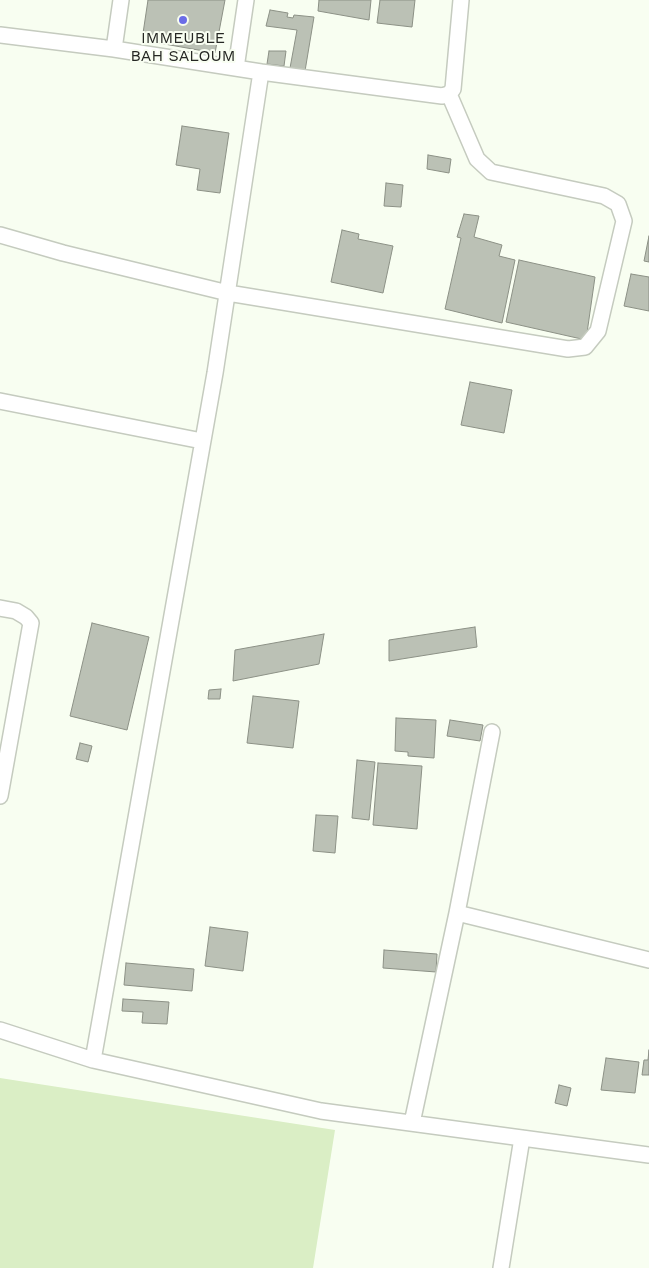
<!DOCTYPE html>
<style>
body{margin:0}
canvas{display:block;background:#f8fef1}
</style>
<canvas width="649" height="1268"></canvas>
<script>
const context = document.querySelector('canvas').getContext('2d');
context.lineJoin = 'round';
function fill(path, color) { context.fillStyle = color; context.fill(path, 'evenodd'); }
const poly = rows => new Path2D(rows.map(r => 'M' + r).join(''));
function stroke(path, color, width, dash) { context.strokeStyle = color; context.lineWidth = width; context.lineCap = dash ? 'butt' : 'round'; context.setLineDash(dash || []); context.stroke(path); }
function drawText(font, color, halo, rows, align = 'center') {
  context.font = font + ' "Work Sans",sans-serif'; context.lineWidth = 4; context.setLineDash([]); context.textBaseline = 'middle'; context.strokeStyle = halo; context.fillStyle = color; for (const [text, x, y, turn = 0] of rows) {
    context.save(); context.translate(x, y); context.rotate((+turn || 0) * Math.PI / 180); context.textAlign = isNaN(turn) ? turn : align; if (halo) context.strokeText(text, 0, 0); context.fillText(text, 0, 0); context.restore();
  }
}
const green = poly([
 [0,1078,335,1130,313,1268,0,1268]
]);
const building = poly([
 [148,0,225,0,215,53,142,40,148,0],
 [319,0,371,0,369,20,318,11,319,0],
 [380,0,415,0,412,27,377,23,380,0],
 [270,10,288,13,287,17,293,18,294,15,314,17,305,71,290,68,297,30,266,26,270,10],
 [269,51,286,51,284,66,267,64,269,51],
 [182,126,229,133,220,193,197,190,200,169,176,165,182,126],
 [428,155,451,159,449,173,427,169,428,155],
 [386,183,403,185,401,207,384,206,386,183],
 [464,214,479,216,474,237,502,245,499,256,515,260,502,323,445,309,461,238,457,237,464,214],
 [342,230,359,234,358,239,393,246,383,293,331,282,342,230],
 [649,236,649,262,644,261,649,236],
 [519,260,595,277,586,340,506,322,519,260],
 [631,274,649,277,649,311,624,306,631,274],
 [470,382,512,390,504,433,461,425,470,382],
 [92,623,149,637,127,730,70,716,92,623],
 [475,627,477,647,389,661,389,640,475,627],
 [324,634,319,664,233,681,235,650,324,634],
 [221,689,220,699,208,699,209,690,221,689],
 [253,696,299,701,293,748,247,743,253,696],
 [396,718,436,720,434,758,408,756,408,752,395,751,396,718],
 [450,720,483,725,480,741,447,736,450,720],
 [80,743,92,746,88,762,76,759,80,743],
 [357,760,375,762,369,820,352,818,357,760],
 [378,763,422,766,417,829,373,825,378,763],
 [316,815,338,816,335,853,313,851,316,815],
 [210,927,248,932,243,971,205,966,210,927],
 [384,950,437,954,436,972,383,968,384,950],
 [126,963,194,969,192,991,124,985,126,963],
 [123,999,169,1002,167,1024,142,1023,143,1012,122,1011,123,999],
 [649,1050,649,1075,642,1075,644,1060,648,1060,649,1050],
 [606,1058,639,1062,635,1093,601,1090,606,1058],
 [559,1085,571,1088,567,1106,555,1103,559,1085]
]);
const street = poly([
 [0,35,114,49,261,72,215,373,93,1060],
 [114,49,121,0],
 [236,68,246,0],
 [261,72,442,96,449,94,453,89,461,0],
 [0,235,63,253,228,293,568,349,585,347,598,331,624,221,618,204,604,196,491,172,477,159,449,94],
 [0,401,202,441],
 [0,608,16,611,26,617,31,623,0,796],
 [457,913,649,960],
 [0,1030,93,1060,321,1111,649,1155],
 [412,1123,457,913,492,732],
 [501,1268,522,1138]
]);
const markers = [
 [183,20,5,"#6b6de7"]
];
const poiNames = [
 ["IMMEUBLE",183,38],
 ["BAH SALOUM",183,56]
];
fill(green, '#daeec5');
fill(building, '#bbc1b5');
stroke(building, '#8c9186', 1);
stroke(street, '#c5cbbf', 18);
stroke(street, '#fff', 15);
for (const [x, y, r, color] of markers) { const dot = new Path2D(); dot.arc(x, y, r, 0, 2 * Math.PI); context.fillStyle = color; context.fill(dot); stroke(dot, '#f8fef1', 2); }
drawText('16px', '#252723', '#f8fef1', poiNames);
</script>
